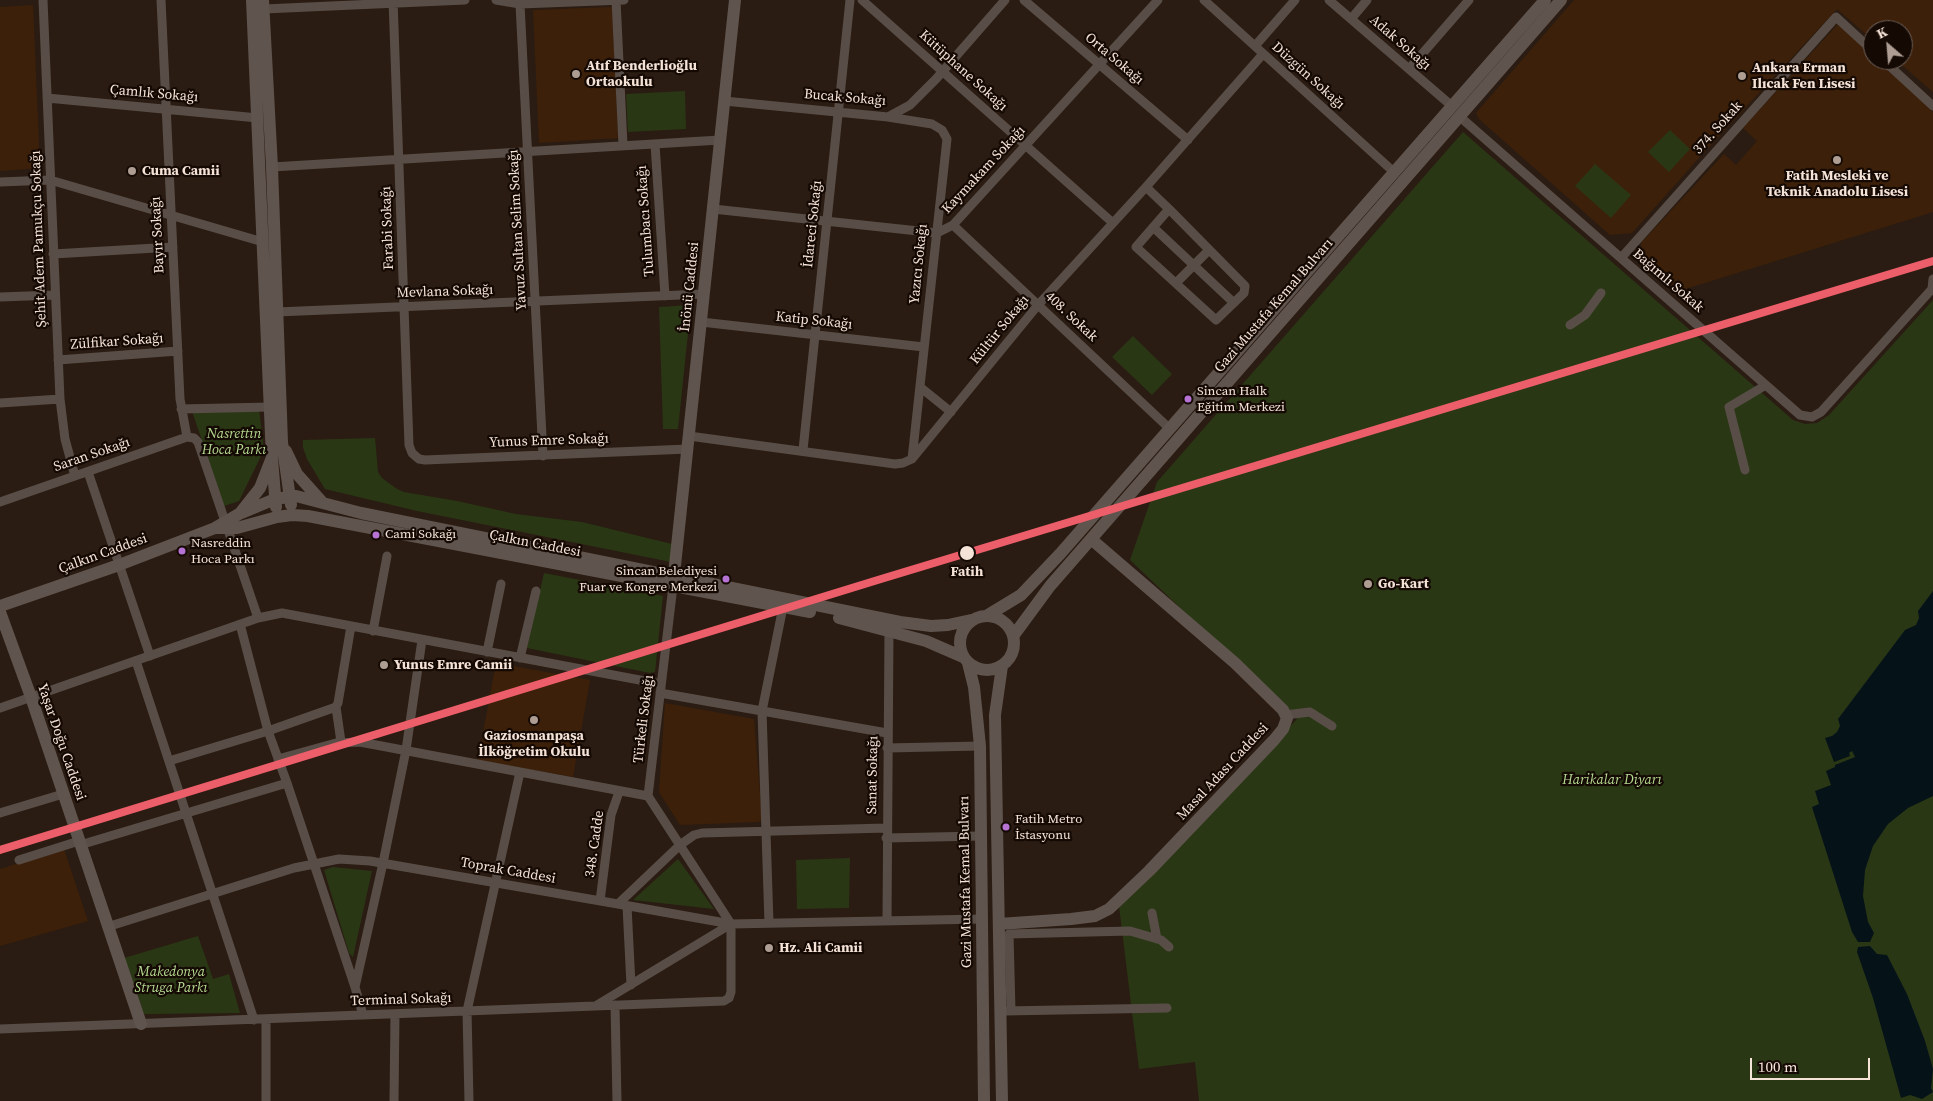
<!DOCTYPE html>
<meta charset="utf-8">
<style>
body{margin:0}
#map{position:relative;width:1933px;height:1101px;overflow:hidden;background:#2a1c12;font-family:"Source Serif 4",serif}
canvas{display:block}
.north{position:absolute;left:1863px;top:20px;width:50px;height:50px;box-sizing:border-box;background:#140903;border:1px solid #6e6058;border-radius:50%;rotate:333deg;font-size:14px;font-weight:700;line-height:20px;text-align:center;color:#f5e3d8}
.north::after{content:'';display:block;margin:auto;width:18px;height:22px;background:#ae9d93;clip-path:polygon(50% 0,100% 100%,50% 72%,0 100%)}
.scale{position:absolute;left:1750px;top:1058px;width:120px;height:22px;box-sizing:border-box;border:2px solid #f5e3d8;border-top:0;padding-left:6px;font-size:15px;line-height:18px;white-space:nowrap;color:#f5e3d8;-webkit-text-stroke:4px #140903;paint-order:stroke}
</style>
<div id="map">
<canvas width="1933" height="1101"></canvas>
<div class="north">K</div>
<div class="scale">100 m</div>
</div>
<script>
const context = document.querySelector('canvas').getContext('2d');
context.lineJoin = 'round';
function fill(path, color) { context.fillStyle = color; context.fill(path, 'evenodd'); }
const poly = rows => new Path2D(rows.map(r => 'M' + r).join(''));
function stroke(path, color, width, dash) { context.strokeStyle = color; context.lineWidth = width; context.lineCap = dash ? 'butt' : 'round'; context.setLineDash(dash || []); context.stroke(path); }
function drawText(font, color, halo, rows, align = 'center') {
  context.font = font + ' "Source Serif 4",serif'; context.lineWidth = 4.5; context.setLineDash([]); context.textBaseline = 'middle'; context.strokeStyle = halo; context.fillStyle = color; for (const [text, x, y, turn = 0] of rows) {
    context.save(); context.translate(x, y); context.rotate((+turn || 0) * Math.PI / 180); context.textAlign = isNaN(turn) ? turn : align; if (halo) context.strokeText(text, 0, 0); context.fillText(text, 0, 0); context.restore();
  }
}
const built = poly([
 [1574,0,1933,0,1933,92,1896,60,1903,60,1903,30,1873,30,1873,40,1837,9,1706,150,1632,233,1610,235,1479,119,1476,113],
 [33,5,40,168,0,171,0,7],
 [612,7,618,138,539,143,533,10],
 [1838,24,1873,56,1873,60,1877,60,1933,112,1933,212,1676,292,1641,263,1641,243,1724,154,1736,165,1757,141,1743,128],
 [496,663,590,680,573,777,478,760],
 [665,703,754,719,762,820,758,822,680,825,659,792],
 [64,849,88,921,0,946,0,869]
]);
const green = poly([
 [685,91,686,129,628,132,626,94],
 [1670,130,1690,149,1669,172,1648,152],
 [1463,132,1793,420,1805,424,1817,423,1829,415,1933,300,1933,1101,1199,1101,1195,1062,1139,1069,1119,906,1297,719,1130,560,1157,482],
 [1595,164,1631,195,1611,218,1575,186],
 [691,305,678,429,663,429,659,307],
 [1133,336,1172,374,1152,395,1112,357],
 [259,409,264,450,239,501,224,506,192,411],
 [375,438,378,472,382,478,397,489,404,492,457,501,516,514,582,522,672,544,671,562,417,511,325,489,307,459,303,447,303,440],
 [544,573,663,596,655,672,650,673,527,648],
 [850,858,849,908,797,909,796,860],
 [678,859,714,909,633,900],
 [333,867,372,871,353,957,349,953,324,870],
 [198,936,213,979,229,974,240,1013,144,1014,124,958]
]);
const water = poly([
 [1933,591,1933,796,1908,808,1888,824,1873,846,1865,870,1863,896,1868,922,1874,933,1870,942,1858,942,1852,932,1812,807,1819,804,1815,791,1831,785,1826,771,1835,767,1835,765,1855,757,1852,751,1849,753,1850,756,1834,762,1825,738,1832,736,1837,732,1840,726,1838,719,1905,630,1916,625,1919,618,1918,611],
 [1870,946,1877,954,1887,955,1907,994,1925,1041,1933,1069,1931,1088,1933,1092,1922,1099,1910,1095,1901,1098,1873,998,1857,952,1858,947]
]);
const street = poly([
 [43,0,60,399,65,439,75,476],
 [161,0,180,399,187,437],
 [393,0,409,445,412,453,419,459,425,460,688,449],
 [496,0,520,4,624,0],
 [616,0,623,145],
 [862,0,1113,223],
 [1024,0,1188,140],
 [1204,0,1395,173],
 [1329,0,1453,107],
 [520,4,543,456],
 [264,9,465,0],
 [1351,19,1367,0],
 [1255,46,1295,0],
 [1883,60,1933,106],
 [1409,69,1469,0],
 [47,98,258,118],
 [724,101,888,117,910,105,936,79,1005,0],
 [1459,116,1800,415,1812,417,1821,412,1932,289,1933,279],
 [888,117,932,124,942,130,947,139,912,459],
 [655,144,665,296],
 [272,167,720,140],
 [0,182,50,180,263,242],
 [1146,187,1169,209,1245,286,1244,293,1216,320,1136,247,1169,209],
 [713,209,937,233,953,225,1158,0],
 [953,225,1170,429],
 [1153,227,1234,303],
 [53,254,173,247],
 [1621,258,1836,17,1873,51],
 [1176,283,1209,250],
 [0,297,55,295],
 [277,312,704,294],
 [701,322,924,347],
 [1570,325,1585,315,1601,293],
 [58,360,178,351],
 [920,387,951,412],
 [0,403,60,399],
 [181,409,270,407],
 [689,436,895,464,903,463,912,459,1038,305,1146,187,1263,54],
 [803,450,850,0],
 [1745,470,1729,407,1766,385],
 [88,472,150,656],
 [0,502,187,437,194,438,198,442,258,618],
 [373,631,387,556],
 [487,652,501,584],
 [520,658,536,591],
 [136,661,254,1020],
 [660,693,887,733],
 [336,707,341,742],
 [0,708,258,618,282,613,661,684],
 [1285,715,1310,712,1332,726],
 [887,748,980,746],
 [278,759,336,743,360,742,648,796,731,924],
 [169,761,268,731,336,707,338,703,351,626],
 [287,783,355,987],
 [648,796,673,586],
 [0,813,63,794],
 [886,838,981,836],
 [80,845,287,783,268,731,240,624],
 [19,860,79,841],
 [600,901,611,815,619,792],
 [618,904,731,924,982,919],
 [627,906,631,985],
 [1152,913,1157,939],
 [887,921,889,630],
 [769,923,762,711,783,607],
 [107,927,294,868,339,859,370,861,618,904,680,845,694,835,702,833,886,828],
 [597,1005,731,924],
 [615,1005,617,1101],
 [1005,1011,1167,1008],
 [1011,1011,1009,934,1130,931,1161,940,1169,947],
 [363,1015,355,987,383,863,406,750,422,640],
 [266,1019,266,1101],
 [0,1029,724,1001,729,998,731,992,731,924],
 [394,1101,395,1014],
 [469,1101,467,1011,520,772]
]);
const secondary = poly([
 [252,0,272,458,276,507],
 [263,0,272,167,282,442,291,505],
 [286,451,297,474,322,502],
 [241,512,260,488,271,460],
 [215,528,237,528,277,517,292,515,308,516,810,612],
 [673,584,735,0],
 [0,606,119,565,215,528,239,514,275,499,296,496,361,513,900,622,931,626,948,625,971,620],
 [0,612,31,697,141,1024],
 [988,615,1021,595,1060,554,1545,0],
 '960 643a27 27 0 1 1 54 0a27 27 0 1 1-54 0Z',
 [839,618,926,641,963,657],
 [1014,635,1050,586,1561,0],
 [968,663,974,687,980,746,984,1101],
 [999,924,1071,919,1095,916,1109,909,1149,871,1274,740,1283,729,1287,718,1283,710,1235,663,1091,539],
 [1002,1101,995,715,1002,666]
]);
const metro1 = poly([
 [0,850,881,579,1933,261]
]);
const markers = [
 [576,74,5,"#ae9d93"],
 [1742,76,5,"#ae9d93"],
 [1837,160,5,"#ae9d93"],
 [132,171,5,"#ae9d93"],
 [1188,399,4.5,"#b673d3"],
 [376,535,4.5,"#b673d3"],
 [182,551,4.5,"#b673d3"],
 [967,553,8,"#f5e3d8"],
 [726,579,4.5,"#b673d3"],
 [1368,584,5,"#ae9d93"],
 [384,665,5,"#ae9d93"],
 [534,720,5,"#ae9d93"],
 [1006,827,4.5,"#b673d3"],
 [769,948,5,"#ae9d93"]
];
const busNames = [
 ["Sincan Halk",1197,392],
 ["Eğitim Merkezi",1197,408],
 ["Cami Sokağı",385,535],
 ["Nasreddin",191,544],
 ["Hoca Parkı",191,560],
 ["Sincan Belediyesi",717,572,"right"],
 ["Fuar ve Kongre Merkezi",717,588,"right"],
 ["Fatih Metro",1015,820],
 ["İstasyonu",1015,836]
];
const streetNames = [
 ["Adak Sokağı",1400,43,41],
 ["Orta Sokağı",1114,59,40],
 ["Kütüphane Sokağı",963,71,42],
 ["Düzgün Sokağı",1308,76,42],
 ["Çamlık Sokağı",154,94,5],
 ["Bucak Sokağı",845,98,5],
 ["374. Sokak",1718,128,-48],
 ["Kaymakam Sokağı",984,170,-47],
 ["Tulumbacı Sokağı",646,221,-94],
 ["İdareci Sokağı",813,224,-84],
 ["Farabi Sokağı",388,228,-92],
 ["Yavuz Sultan Selim Sokağı",518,230,-93],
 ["Bayır Sokağı",158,235,-93],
 ["Şehit Adem Pamukçu Sokağı",39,239,-92],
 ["Yazıcı Sokağı",919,264,-84],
 ["Bağımlı Sokak",1668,281,41],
 ["İnönü Caddesi",690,287,-84],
 ["Mevlana Sokağı",445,292,-2],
 ["Gazi Mustafa Kemal Bulvarı",1274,306,-49],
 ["408. Sokak",1071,317,43],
 ["Katip Sokağı",814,321,6],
 ["Kültür Sokağı",1000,330,-51],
 ["Zülfikar Sokağı",117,342,-4],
 ["Yunus Emre Sokağı",549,441,-2],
 ["Saran Sokağı",92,455,-19],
 ["Çalkın Caddesi",535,544,11],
 ["Çalkın Caddesi",103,554,-20],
 ["Türkeli Sokağı",644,719,-83],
 ["Yaşar Doğu Caddesi",61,742,71],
 ["Masal Adası Caddesi",1223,772,-47],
 ["Sanat Sokağı",873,775,-89],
 ["348. Cadde",595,844,-82],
 ["Toprak Caddesi",508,871,10],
 ["Gazi Mustafa Kemal Bulvarı",966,882,-91],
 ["Terminal Sokağı",401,1000,-2]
];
const poiNames = [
 ["Atıf Benderlioğlu",586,66],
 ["Ortaokulu",586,82],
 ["Ankara Erman",1752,68],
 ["Ilıcak Fen Lisesi",1752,84],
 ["Cuma Camii",142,171],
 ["Fatih Mesleki ve",1837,176,"center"],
 ["Teknik Anadolu Lisesi",1837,192,"center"],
 ["Go-Kart",1378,584],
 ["Yunus Emre Camii",394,665],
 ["Gaziosmanpaşa",534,736,"center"],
 ["İlköğretim Okulu",534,752,"center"],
 ["Hz. Ali Camii",779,948]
];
const parkNames = [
 ["Nasrettin",234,434],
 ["Hoca Parkı",234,450],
 ["Harikalar Diyarı",1612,780],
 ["Makedonya",171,972],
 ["Struga Parkı",171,988]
];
const stopNames = [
 ["Fatih",967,572]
];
fill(built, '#3d2009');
fill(green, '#2a3715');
fill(water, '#051218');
stroke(street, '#594e47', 9);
stroke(secondary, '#60544e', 12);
stroke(metro1, '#ec5e69', 8);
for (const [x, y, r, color] of markers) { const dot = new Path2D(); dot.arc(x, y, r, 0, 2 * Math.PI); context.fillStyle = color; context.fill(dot); stroke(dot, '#140903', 2); }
drawText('13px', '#f5e3d8', '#140903', busNames, 'left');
drawText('14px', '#f5e3d8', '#140903', streetNames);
drawText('bold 14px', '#f5e3d8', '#140903', poiNames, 'left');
drawText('italic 14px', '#b5da91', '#140903', parkNames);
drawText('bold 14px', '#f5e3d8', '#140903', stopNames);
</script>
